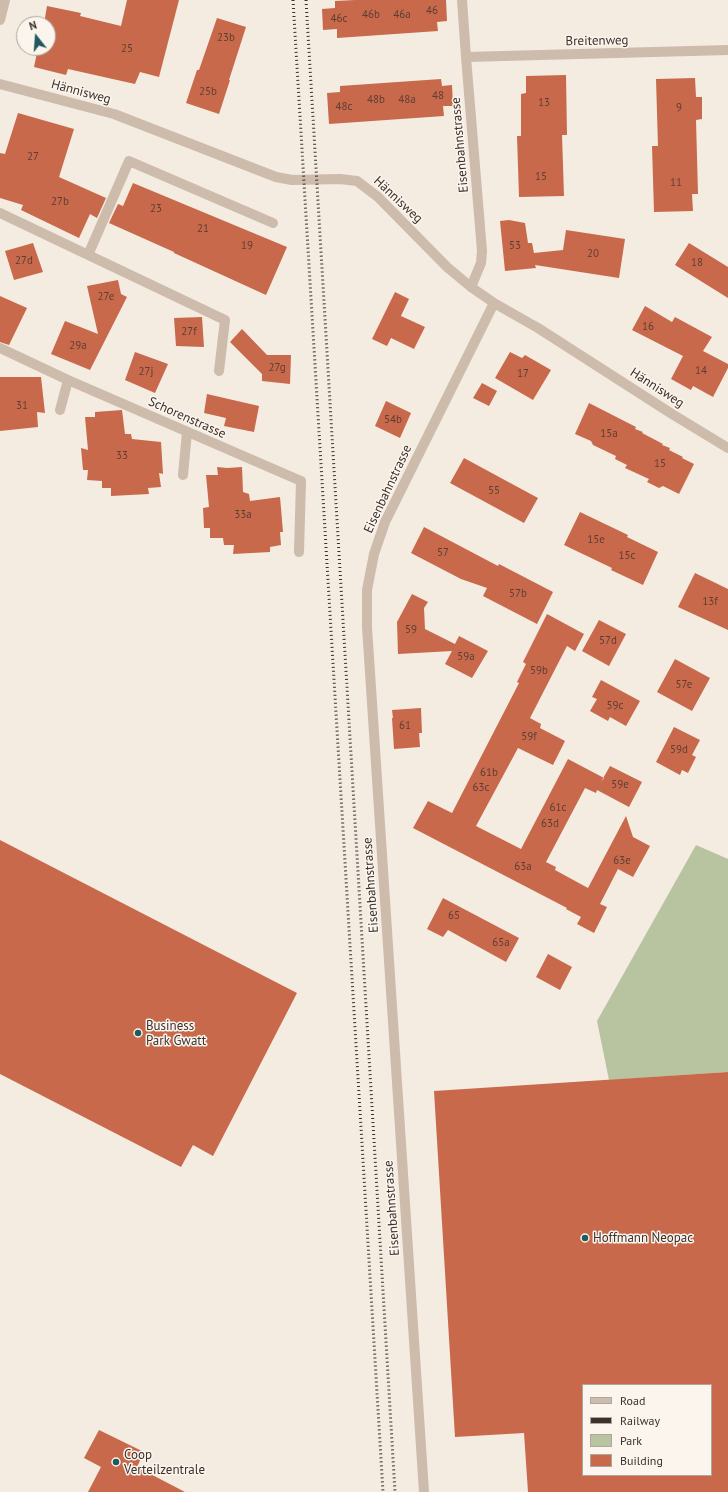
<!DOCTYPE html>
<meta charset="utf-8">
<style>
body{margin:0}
#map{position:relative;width:728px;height:1492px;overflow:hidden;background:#f4ebe1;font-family:"PT Sans",sans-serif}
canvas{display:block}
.legend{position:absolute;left:582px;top:1384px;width:130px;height:92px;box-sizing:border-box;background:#fbf5ee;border:1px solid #aea6a0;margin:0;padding:5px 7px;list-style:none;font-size:12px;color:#3b302b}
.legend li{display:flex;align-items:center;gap:8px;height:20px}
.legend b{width:20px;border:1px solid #aea6a0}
.north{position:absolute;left:16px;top:16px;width:40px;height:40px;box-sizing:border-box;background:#fbf5ee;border:1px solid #aea6a0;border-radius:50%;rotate:343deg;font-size:11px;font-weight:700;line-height:16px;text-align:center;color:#3b302b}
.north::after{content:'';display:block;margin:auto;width:14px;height:18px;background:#1f5a5e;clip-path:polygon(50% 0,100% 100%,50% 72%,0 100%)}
</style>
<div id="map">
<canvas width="728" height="1492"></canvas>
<ul class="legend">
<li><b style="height:5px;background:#cdbbac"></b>Road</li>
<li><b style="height:5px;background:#3b302b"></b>Railway</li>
<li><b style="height:11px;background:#b8c4a0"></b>Park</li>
<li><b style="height:11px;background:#c8694b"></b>Building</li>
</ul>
<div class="north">N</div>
</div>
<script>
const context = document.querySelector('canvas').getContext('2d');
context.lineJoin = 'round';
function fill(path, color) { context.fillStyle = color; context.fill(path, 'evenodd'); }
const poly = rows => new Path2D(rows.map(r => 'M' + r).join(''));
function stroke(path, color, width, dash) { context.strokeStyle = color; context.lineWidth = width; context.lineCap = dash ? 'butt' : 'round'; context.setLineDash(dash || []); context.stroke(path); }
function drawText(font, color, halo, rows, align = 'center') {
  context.font = font + ' "PT Sans",sans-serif'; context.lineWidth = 3; context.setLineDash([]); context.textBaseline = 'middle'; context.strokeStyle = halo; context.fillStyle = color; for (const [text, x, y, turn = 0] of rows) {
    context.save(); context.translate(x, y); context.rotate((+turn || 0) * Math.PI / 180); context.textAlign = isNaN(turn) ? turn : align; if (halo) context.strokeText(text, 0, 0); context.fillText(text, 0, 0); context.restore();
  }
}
const green = poly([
 [696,845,728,859,728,1072,609,1080,597,1021]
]);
const building = poly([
 [127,0,179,0,159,77,140,72,135,84,68,69,66,75,34,67,38,48,48,48,48,24,44,24,47,6,81,13,80,16,121,26],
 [355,0,446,0,447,21,437,22,438,31,337,38,337,29,323,30,322,9,335,8,335,1],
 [217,18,246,27,229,80,230,80,219,114,186,103,197,70,199,70],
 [566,75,567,135,562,135,564,196,519,197,517,136,521,136,521,94,526,93,526,76],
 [695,78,696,97,702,97,702,119,696,120,698,194,692,194,693,211,654,212,652,146,658,146,656,79],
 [441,79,442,86,452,85,453,106,443,106,444,116,329,124,327,93,340,92,340,86],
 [18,113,74,129,59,177,106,198,97,218,90,214,79,238,21,210,23,205,0,198,0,153,5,154],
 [133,183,287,247,266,295,174,253,174,252,109,223,118,204,123,206],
 [509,220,525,223,528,243,532,243,534,253,563,250,566,230,625,239,619,278,535,265,536,268,505,271,500,221],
 [33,243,43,272,14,280,5,251],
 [689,243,728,267,728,298,675,265],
 [118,280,121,294,127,297,90,370,51,354,65,321,98,334,87,286],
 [395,292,409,299,399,320,401,316,425,327,414,349,391,338,387,346,372,339],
 [0,296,27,308,9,345,0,342],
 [645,306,672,322,675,317,712,337,703,351,728,364,728,368,713,397,693,386,691,390,671,379,683,356,632,330],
 [202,317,204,347,176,346,174,318],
 [242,329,267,355,291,355,290,384,262,381,262,374,230,342],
 [135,352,168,364,155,393,125,380],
 [510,352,522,358,525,355,551,370,533,400,495,378],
 [0,377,41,377,45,413,37,412,38,427,0,431],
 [482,383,497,391,489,406,473,398],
 [207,394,259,406,254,432,224,426,226,418,204,413],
 [386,401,411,413,400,438,375,426],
 [589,403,636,427,635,429,643,432,642,433,663,444,662,445,670,448,669,450,683,457,682,458,694,464,679,494,663,486,659,488,647,482,649,479,625,468,627,465,615,459,616,456,593,445,591,441,575,434],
 [122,410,125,434,131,434,132,439,161,442,163,474,159,473,161,487,148,488,149,494,111,496,111,488,102,488,102,481,87,480,88,470,83,470,81,448,88,450,85,417,95,417,95,412],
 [464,458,538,498,524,523,450,483],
 [217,467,227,468,242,467,243,492,249,494,250,501,280,497,283,532,280,532,281,545,270,547,270,552,233,554,234,545,224,545,223,538,210,538,210,528,204,528,203,508,209,507,206,475,218,475],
 [580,512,628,535,627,537,658,552,643,585,611,570,612,568,564,545],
 [424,527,498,566,499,564,553,592,537,624,483,596,487,588,461,579,411,553],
 [695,573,728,589,728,630,678,607],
 [412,594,428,602,424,608,425,629,455,644,459,636,488,651,472,678,445,664,452,651,398,654,397,622],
 [547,614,584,634,575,651,567,646,530,718,541,724,540,728,565,741,553,765,518,748,476,826,521,849,568,759,604,778,601,782,610,766,642,782,629,807,597,790,596,793,585,788,546,862,556,867,555,870,588,888,626,816,633,837,650,846,633,877,618,869,600,904,607,907,594,933,577,924,581,917,566,909,567,908,413,828,428,801,452,813,519,683,517,682,526,664,523,662],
 [599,620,626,634,609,666,582,651],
 [675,659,710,678,692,711,657,692],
 [601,680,640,701,626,726,610,717,608,721,590,711,597,699,592,697],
 [421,708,422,733,419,733,420,747,394,749,392,718,393,718,392,710],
 [674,727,700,740,692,755,696,757,688,773,682,770,680,775,656,762],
 [0,840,297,993,213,1156,193,1145,181,1167,0,1074],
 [443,898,519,938,506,962,448,930,443,937,427,929],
 [548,954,572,967,560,990,536,977],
 [728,1072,728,1492,528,1492,524,1433,455,1437,434,1091],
 [583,1385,711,1385,711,1475,583,1475],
 [99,1430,144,1452,137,1467,185,1492,88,1492,101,1467,84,1458]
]);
const minor = poly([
 [462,0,466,57,482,251,481,263,471,287],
 [0,20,5,0],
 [466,57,728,50],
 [0,84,114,114,276,177,292,180,340,179,357,181,378,197,447,267,471,287,494,303,538,328,672,414,728,448],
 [0,213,225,320,219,371],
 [88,255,129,161,273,223],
 [0,348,68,380,301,481,299,552],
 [60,410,68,380],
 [183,475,187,432],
 [424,1492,367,627,367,590,374,554,385,522,494,303]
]);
const rail = poly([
 [293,0,383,1492],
 [306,0,395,1492]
]);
const markers = [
 [138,1033,4,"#1f5a5e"],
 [585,1238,4,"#1f5a5e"],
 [116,1462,4,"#1f5a5e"]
];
const numberNames = [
 ["46",432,11],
 ["46b",371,15],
 ["46a",402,15],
 ["46c",339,19],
 ["23b",226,38],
 ["25",127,49],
 ["25b",208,92],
 ["48",438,96],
 ["48b",376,100],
 ["48a",407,100],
 ["13",544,103],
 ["48c",344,107],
 ["9",679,108],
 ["27",33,157],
 ["15",541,177],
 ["11",676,183],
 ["27b",60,202],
 ["23",156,209],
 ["21",203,229],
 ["19",247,246],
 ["53",515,246],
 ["20",593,254],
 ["27d",24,261],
 ["18",697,263],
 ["27e",106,297],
 ["16",648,327],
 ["27f",189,332],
 ["29a",78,346],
 ["27g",277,368],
 ["14",701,371],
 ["27j",146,372],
 ["17",523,374],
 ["31",22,406],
 ["54b",393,420],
 ["15a",609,434],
 ["33",122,456],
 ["15",660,464],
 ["55",494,491],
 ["33a",243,515],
 ["15e",596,540],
 ["57",443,553],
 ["15c",627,556],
 ["57b",518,594],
 ["13f",710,602],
 ["59",411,630],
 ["57d",608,641],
 ["59a",466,657],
 ["59b",539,671],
 ["57e",684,685],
 ["59c",615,706],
 ["61",405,726],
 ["59f",529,737],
 ["59d",679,750],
 ["61b",489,773],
 ["59e",620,785],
 ["63c",481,788],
 ["61c",558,808],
 ["63d",550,824],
 ["63e",622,861],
 ["63a",523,867],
 ["65",454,916],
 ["65a",501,943]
];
const streetNames = [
 ["Breitenweg",597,41,-1],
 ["Hännisweg",81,92,15],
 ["Eisenbahnstrasse",460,145,-95],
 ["Hännisweg",398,200,43],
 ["Hännisweg",657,388,33],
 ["Schorenstrasse",187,418,24],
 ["Eisenbahnstrasse",388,489,-65],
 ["Eisenbahnstrasse",371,885,-94],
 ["Eisenbahnstrasse",392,1208,-94]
];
const poiNames = [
 ["Business",146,1026],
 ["Park Gwatt",146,1041],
 ["Hoffmann Neopac",593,1238],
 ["Coop",124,1455],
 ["Verteilzentrale",124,1470]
];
fill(green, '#b8c4a0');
fill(building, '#c8694b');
stroke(minor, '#cdbbac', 10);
stroke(rail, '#3b302b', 3, [1, 3]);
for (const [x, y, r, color] of markers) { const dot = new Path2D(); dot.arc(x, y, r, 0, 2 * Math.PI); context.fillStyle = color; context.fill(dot); stroke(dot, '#fbf5ee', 1.5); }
drawText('11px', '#5e3e33', null, numberNames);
drawText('13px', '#3b302b', '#fbf5ee', streetNames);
drawText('13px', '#3b302b', '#fbf5ee', poiNames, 'left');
</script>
